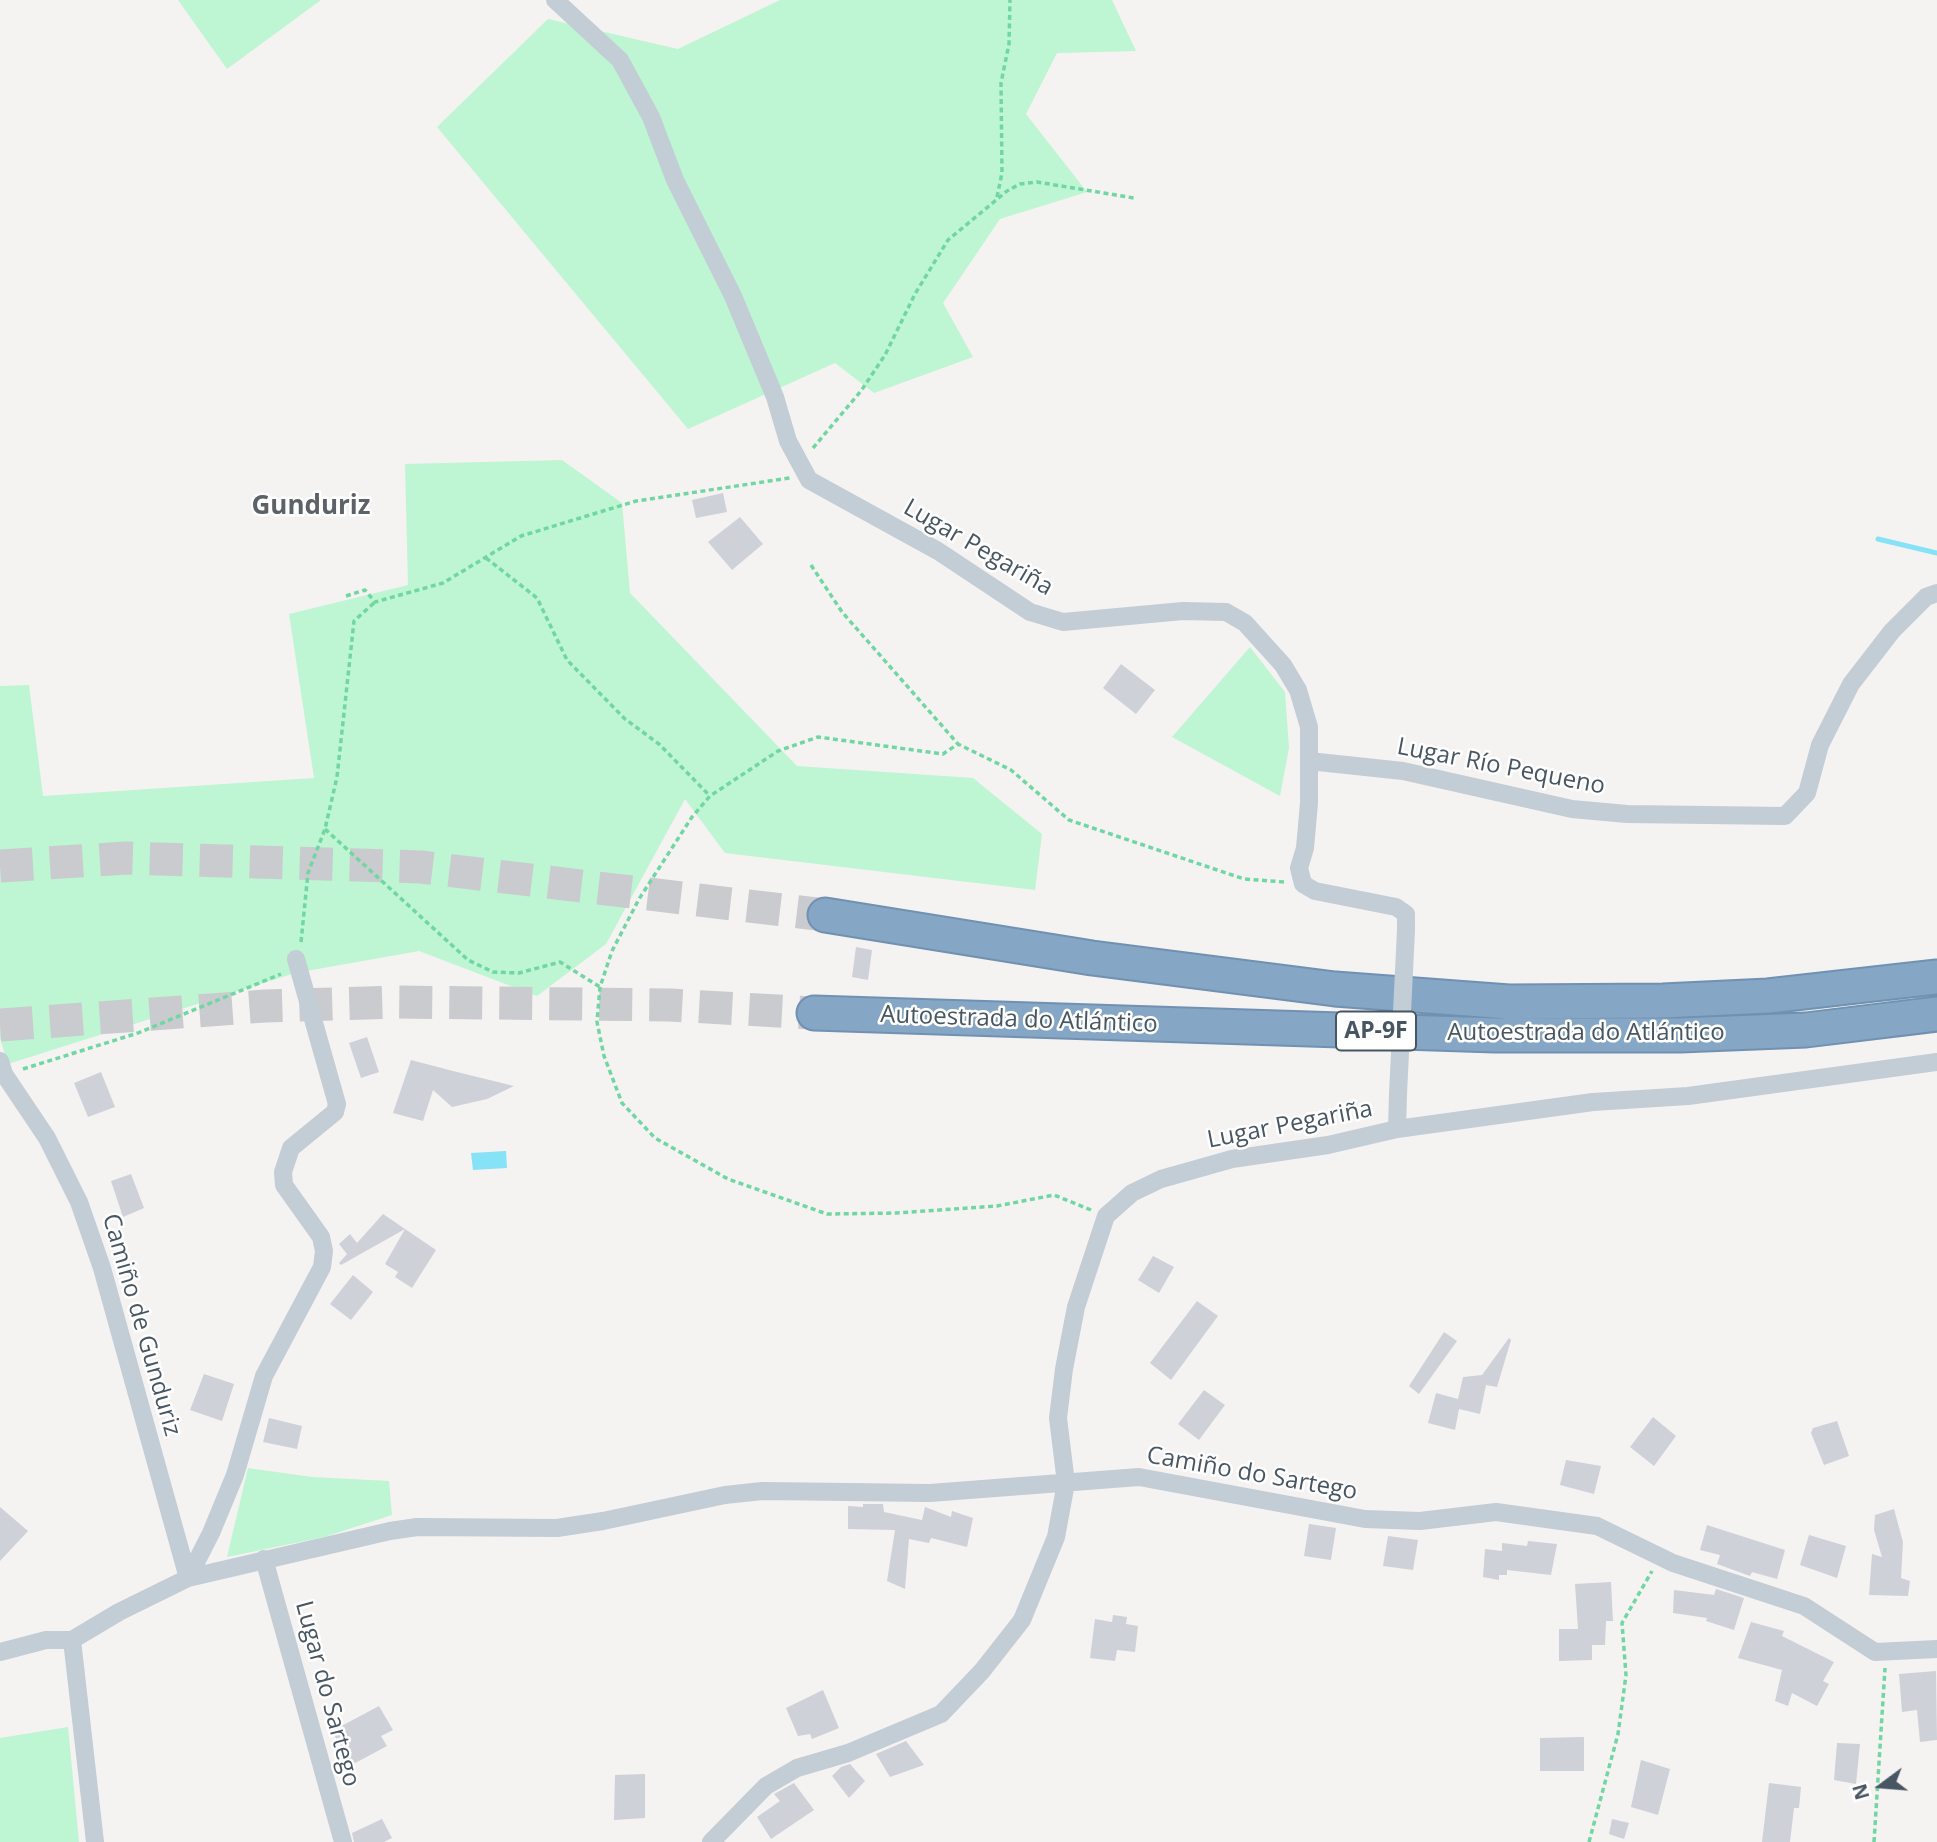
<!DOCTYPE html>
<meta charset="utf-8">
<style>
body{margin:0}
#map{position:relative;width:1937px;height:1842px;overflow:hidden;background:#f5f2f2;font-family:"Open Sans",sans-serif}
canvas{display:block}
.north{position:absolute;left:1846px;top:1751px;width:70px;height:70px;-webkit-text-stroke:5px #fff;paint-order:stroke;rotate:254deg;font-size:19px;font-weight:700;line-height:28px;text-align:center;color:#475662}
.north::after{content:'';display:block;margin:auto;width:24px;height:32px;background:#475662;clip-path:polygon(50% 0,100% 100%,50% 72%,0 100%)}
</style>
<div id="map">
<canvas width="1937" height="1842"></canvas>
<div class="north">N</div>
</div>
<script>
const context = document.querySelector('canvas').getContext('2d');
context.lineJoin = 'round';
function fill(path, color) { context.fillStyle = color; context.fill(path, 'evenodd'); }
const poly = rows => new Path2D(rows.map(r => 'M' + r).join(''));
function stroke(path, color, width, dash) { context.strokeStyle = color; context.lineWidth = width; context.lineCap = dash ? 'butt' : 'round'; context.setLineDash(dash || []); context.stroke(path); }
function drawText(font, color, halo, rows, align = 'center') {
  context.font = font + ' "Open Sans",sans-serif'; context.lineWidth = 5; context.setLineDash([]); context.textBaseline = 'middle'; context.strokeStyle = halo; context.fillStyle = color; for (const [text, x, y, turn = 0] of rows) {
    context.save(); context.translate(x, y); context.rotate((+turn || 0) * Math.PI / 180); context.textAlign = isNaN(turn) ? turn : align; if (halo) context.strokeText(text, 0, 0); context.fillText(text, 0, 0); context.restore();
  }
}
const green = poly([
 [178,0,321,0,227,69],
 [780,0,1112,0,1136,51,1057,53,1026,114,1087,192,1000,219,943,303,973,357,874,393,835,363,688,429,437,127,548,19,678,49],
 [562,460,622,503,630,593,797,766,973,778,1042,834,1035,890,725,853,685,799,606,944,537,996,419,951,295,973,8,1064,0,1038,0,686,29,685,43,796,314,778,289,614,408,585,405,464],
 [1250,647,1285,692,1289,748,1280,796,1172,737],
 [248,1468,312,1477,389,1481,392,1515,324,1537,227,1557],
 [68,1727,79,1842,0,1842,0,1738]
]);
const water = poly([
 [506,1151,507,1168,473,1170,471,1153]
]);
const stream = poly([
 [1878,539,1937,553]
]);
const building = poly([
 [723,493,727,512,696,518,692,500],
 [740,517,763,544,732,570,708,542],
 [1121,664,1155,690,1136,714,1103,688],
 [856,947,872,950,868,980,852,977],
 [367,1037,379,1072,361,1078,349,1043],
 [411,1060,453,1071,514,1086,487,1099,452,1107,433,1090,423,1121,393,1113],
 [101,1072,115,1107,88,1117,74,1083],
 [131,1174,144,1208,123,1217,111,1181],
 [383,1214,436,1250,412,1288,395,1277,398,1272,385,1264,405,1229,341,1265,339,1263,347,1254,339,1244,350,1234,357,1243],
 [1153,1256,1174,1267,1159,1293,1138,1280],
 [353,1275,373,1292,351,1320,330,1304],
 [1197,1301,1218,1316,1171,1380,1150,1363],
 [1444,1332,1457,1341,1419,1394,1409,1386],
 [1509,1338,1511,1340,1497,1387,1486,1385,1480,1414,1459,1409,1455,1430,1428,1423,1436,1393,1458,1399,1463,1377,1482,1375],
 [204,1374,234,1384,222,1421,190,1410],
 [1204,1390,1225,1405,1199,1440,1178,1424],
 [1653,1417,1676,1436,1654,1466,1630,1447],
 [269,1418,302,1426,297,1449,263,1442],
 [1837,1421,1849,1456,1824,1465,1811,1433,1813,1428],
 [1566,1460,1601,1466,1594,1494,1560,1485],
 [863,1504,883,1504,884,1512,922,1520,925,1507,951,1517,952,1511,973,1518,967,1547,931,1538,929,1543,909,1539,905,1589,887,1581,895,1530,848,1529,848,1506,863,1507],
 [0,1507,28,1531,0,1561],
 [1894,1509,1903,1542,1901,1578,1910,1581,1908,1596,1869,1595,1872,1554,1882,1557,1874,1530,1875,1515],
 [1309,1524,1336,1528,1331,1560,1304,1556],
 [1707,1525,1785,1550,1777,1579,1752,1572,1750,1576,1717,1564,1720,1555,1700,1550],
 [1809,1535,1846,1546,1837,1578,1800,1565],
 [1388,1536,1418,1540,1413,1570,1383,1566],
 [1528,1541,1557,1544,1551,1575,1507,1570,1507,1575,1499,1575,1499,1580,1483,1577,1485,1549,1502,1551,1502,1543,1527,1546],
 [1611,1582,1613,1621,1606,1621,1605,1645,1592,1645,1592,1660,1559,1661,1559,1629,1578,1629,1575,1584],
 [1716,1589,1744,1598,1734,1630,1706,1621,1707,1618,1673,1613,1674,1590,1714,1595],
 [1113,1615,1127,1617,1126,1624,1138,1626,1135,1652,1117,1650,1115,1661,1090,1658,1095,1619,1112,1622],
 [1751,1622,1784,1631,1782,1636,1834,1662,1823,1681,1829,1684,1817,1706,1792,1693,1788,1706,1775,1701,1782,1670,1738,1658],
 [1936,1671,1937,1740,1920,1742,1917,1710,1902,1712,1899,1674],
 [823,1690,839,1728,812,1739,810,1734,798,1736,786,1708],
 [379,1706,393,1730,381,1736,387,1746,344,1769,336,1755,343,1751,332,1731],
 [1584,1737,1584,1771,1540,1771,1540,1738],
 [906,1741,924,1765,890,1777,876,1754],
 [1837,1743,1860,1744,1856,1784,1834,1780],
 [1641,1760,1670,1769,1658,1815,1631,1807],
 [850,1764,865,1781,849,1798,832,1776,841,1767],
 [645,1774,645,1818,614,1820,615,1775],
 [794,1783,814,1810,771,1839,757,1817,780,1801,774,1794],
 [1769,1783,1801,1787,1799,1808,1794,1808,1790,1842,1762,1842],
 [382,1819,392,1838,384,1842,354,1842,352,1833],
 [1612,1819,1629,1823,1624,1839,1609,1834]
]);
const motorwayTunnel = poly([
 [0,866,126,858,421,867,825,915],
 [0,1025,265,1006,398,1002,670,1005,814,1013]
]);
const path = poly([
 [997,197,1002,173,1001,83,1009,44,1010,0],
 [813,448,861,391,885,355,915,294,948,240,1007,191,1020,184,1037,182,1134,198],
 [486,558,537,598,567,660,625,719,659,744,710,796],
 [811,565,842,612,958,744],
 [346,596,365,590,375,602,443,583,521,536,636,501,790,478],
 [325,829,468,960,493,972,519,973,560,962,600,987],
 [301,942,308,873,325,829,337,777,354,621,375,602],
 [23,1069,138,1033,281,974],
 [1091,1210,1054,1195,997,1206,896,1213,827,1214,728,1179,655,1138,622,1103,604,1056,597,1022,600,987,612,951,639,899,692,817,710,796,778,751,818,737,943,754,958,744,1011,770,1069,820,1244,879,1284,882],
 [1589,1842,1618,1734,1626,1675,1622,1623,1652,1571],
 [1874,1842,1885,1668]
]);
const minor = poly([
 [555,0,620,60,651,117,675,180,733,296,775,397,788,441,809,480,938,551,1030,612,1063,622,1183,611,1226,612,1245,623,1283,665,1298,690,1309,727,1309,803,1305,848,1299,868,1303,884,1315,891,1396,907,1406,914,1406,930],
 [1309,761,1403,771,1572,809,1627,814,1785,816,1807,793,1820,745,1851,684,1892,631,1926,597,1937,593],
 [0,1061,4,1074,47,1138,79,1202,102,1268,188,1578],
 [1397,1129,1593,1102,1688,1096,1937,1062],
 [264,1559,343,1842],
 [188,1578,211,1533,235,1475,264,1376,322,1267,324,1251,321,1237,284,1185,283,1172,291,1148,335,1112,337,1104,296,959],
 [72,1640,95,1842],
 [0,1652,46,1640,72,1640,119,1612,188,1578,390,1531,417,1527,557,1528,603,1521,725,1495,762,1491,930,1493,1139,1477,1365,1519,1420,1521,1496,1512,1597,1526,1673,1563,1804,1606,1875,1652,1937,1649],
 [711,1842,766,1786,797,1768,848,1753,941,1714,982,1671,1022,1620,1056,1537,1066,1483,1058,1418,1064,1369,1076,1307,1106,1216,1132,1193,1161,1179,1232,1159,1328,1145,1397,1129,1398,1094]
]);
const motorway = poly([
 [825,915,1092,958,1335,989,1509,1002,1663,1001,1768,996,1937,977],
 [814,1013,1495,1035,1680,1035,1806,1030,1937,1014]
]);
const minorBridge = poly([
 [1398,1094,1406,930]
]);
const shields = [
 [1376,1031,80]
];
const shieldNames = [
 ["AP-9F",1376,1031]
];
const streetNames = [
 ["Lugar Pegariña",978,548,30],
 ["Lugar Río Pequeno",1501,767,11],
 ["Autoestrada do Atlántico",1019,1020,2],
 ["Autoestrada do Atlántico",1586,1033],
 ["Lugar Pegariña",1290,1125,-11],
 ["Camiño de Gunduriz",141,1325,74],
 ["Camiño do Sartego",1252,1474,10],
 ["Lugar do Sartego",327,1694,75]
];
const neighbourhoodNames = [
 ["Gunduriz",311,507]
];
fill(green, '#bef5d2');
fill(water, '#86e2f6');
stroke(stream, '#86e2f6', 5);
fill(building, '#ced1d8');
stroke(motorwayTunnel, '#cacbce', 33, [33, 17]);
stroke(motorway, '#7091b1', 37);
stroke(path, '#71d7a2', 3.5, [5, 3.5]);
stroke(minor, '#c2cdd5', 18);
stroke(motorway, '#85a6c5', 33);
stroke(minorBridge, '#c2cdd5', 18);
for (const [x, y, w] of shields) { const box = new Path2D(); box.roundRect(x - w / 2, y - 19.5, w, 39, 5); context.fillStyle = '#fff'; context.fill(box); stroke(box, '#475662', 2); }
drawText('bold 23px', '#475662', null, shieldNames);
drawText('24px', '#475662', '#fff', streetNames);
drawText('bold 26px', '#5d6268', '#fff', neighbourhoodNames);
</script>
